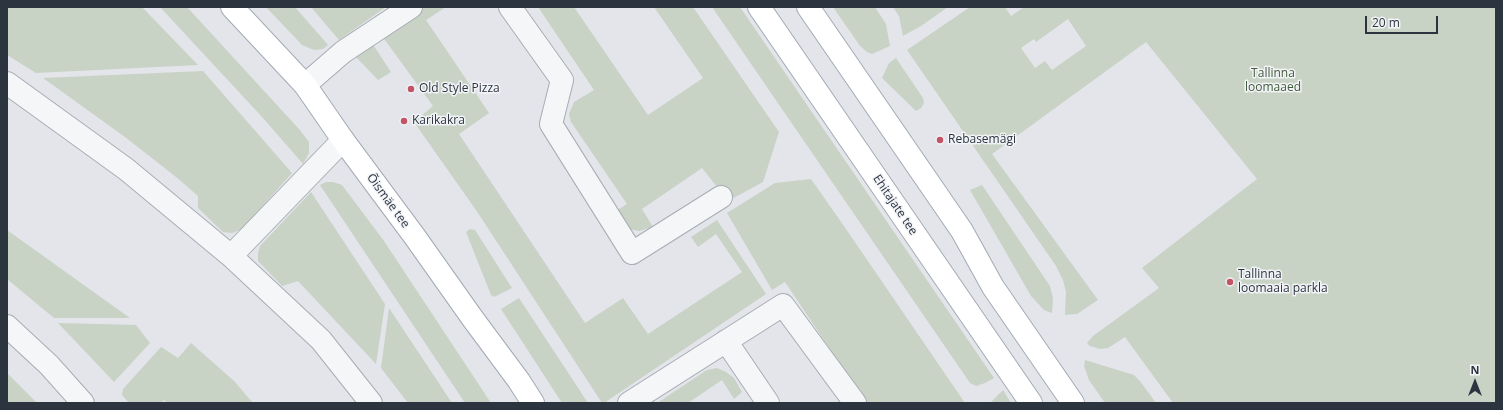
<!DOCTYPE html>
<meta charset="utf-8">
<style>
body{margin:0}
#map{position:relative;width:1503px;height:410px;overflow:hidden;background:#e3e5ea;font-family:"Open Sans",sans-serif}
canvas{display:block}
.frame{position:absolute;inset:0;border:8px solid #2c3440;pointer-events:none}
.north{position:absolute;left:1455px;top:362px;width:40px;height:40px;-webkit-text-stroke:3px #f2f4f7;paint-order:stroke;rotate:0deg;font-size:11px;font-weight:700;line-height:16px;text-align:center;color:#2c3440}
.north::after{content:'';display:block;margin:auto;width:14px;height:18px;background:#2c3440;clip-path:polygon(50% 0,100% 100%,50% 72%,0 100%)}
.scale{position:absolute;left:1365px;top:16px;width:73px;height:18px;box-sizing:border-box;border:2px solid #2c3440;border-top:0;padding-left:5px;font-size:12px;line-height:14px;white-space:nowrap;color:#2c3440;-webkit-text-stroke:3px #f2f4f7;paint-order:stroke}
</style>
<div id="map">
<canvas width="1503" height="410"></canvas>
<div class="frame"></div>
<div class="north">N</div>
<div class="scale">20 m</div>
</div>
<script>
const context = document.querySelector('canvas').getContext('2d');
context.lineJoin = 'round';
function fill(path, color) { context.fillStyle = color; context.fill(path, 'evenodd'); }
const poly = rows => new Path2D(rows.map(r => 'M' + r).join(''));
function stroke(path, color, width, dash) { context.strokeStyle = color; context.lineWidth = width; context.lineCap = dash ? 'butt' : 'round'; context.setLineDash(dash || []); context.stroke(path); }
function drawText(font, color, halo, rows, align = 'center') {
  context.font = font + ' "Open Sans",sans-serif'; context.lineWidth = 3; context.setLineDash([]); context.textBaseline = 'middle'; context.strokeStyle = halo; context.fillStyle = color; for (const [text, x, y, turn = 0] of rows) {
    context.save(); context.translate(x, y); context.rotate((+turn || 0) * Math.PI / 180); context.textAlign = isNaN(turn) ? turn : align; if (halo) context.strokeText(text, 0, 0); context.fillText(text, 0, 0); context.restore();
  }
}
const green = poly([
 [7,7,142,7,198,65,36,73,7,55],
 [160,7,187,7,299,129,309,142,309,153,303,164,263,118],
 [266,7,295,7,328,45,323,49,314,50,302,45],
 [311,7,386,7,339,40],
 [424,7,446,7,426,20,489,113,459,134,585,323,623,298,648,334,742,272,716,234,698,247,691,237,717,220,766,294,604,403,602,403,478,213,414,122,433,106,382,36],
 [538,7,574,7,648,115,703,78,654,7,693,7,779,132,763,182,728,201,702,168,642,209,653,227,639,231,629,229,614,212,627,204,571,122,569,114,574,102,594,90],
 [712,7,740,7,994,378,985,383,976,386,970,383],
 [833,7,875,7,886,24,890,46,872,54,867,52,860,46],
 [893,7,948,7,921,26,903,36,899,16],
 [970,7,1005,7,1011,16,1024,7,1496,7,1496,403,1173,403,1125,337,1108,348,1100,349,1090,346,1087,343,1093,336,1159,288,1142,268,1257,179,1146,42,992,154,1098,300,1077,314,1065,315,1066,292,1063,280,1056,266,907,50],
 [1068,19,1086,46,1052,70,1045,61,1035,68,1021,48,1034,39,1036,42],
 [372,43,391,72,378,80,355,56],
 [896,58,923,98,924,103,921,108,916,111,882,78,889,63],
 [203,71,292,173,242,229,232,233,223,232,198,208,198,196,176,177,125,137,43,78],
 [811,179,846,229,965,403,866,403,785,282,772,290,727,213,775,183],
 [326,182,333,182,342,185,384,241,491,403,465,403,320,185],
 [982,185,1050,286,1053,298,1052,313,1044,310,1031,296,970,190],
 [311,192,385,304,376,364,298,281,282,286,258,261,258,253,260,246],
 [470,229,475,230,512,288,494,297,491,295,466,232],
 [7,230,130,318,54,318,7,279],
 [519,298,588,403,562,403,501,309],
 [389,308,452,403,408,403,381,368],
 [58,323,136,325,150,343,114,382],
 [191,343,234,381,253,403,167,403,164,400,160,403,129,403,122,395,123,389,161,347,178,358],
 [1085,360,1134,375,1140,381,1156,403,1105,403,1089,380,1084,366],
 [717,368,726,372,734,378,742,392,734,399,722,380,688,403,657,403,707,370],
 [7,373,37,403,7,403],
 [1003,390,1011,403,990,403]
]);
const minor = poly([
 [510,7,562,80,551,124,632,253,721,197],
 [7,83,126,169,231,256,321,340,371,403],
 [305,85,343,52,411,7],
 [231,256,343,140],
 [7,326,49,365,83,403],
 [726,341,768,403],
 [629,403,783,305,855,403]
]);
const major = poly([
 [232,7,305,85,343,140,415,237,473,319,519,381,533,403],
 [759,7,1031,403],
 [808,7,962,231,993,287,1073,403]
]);
const markers = [
 [411,89,4,"#c25466"],
 [404,121,4,"#c25466"],
 [940,140,4,"#c25466"],
 [1230,282,4,"#c25466"]
];
const parkNames = [
 ["Tallinna",1273,74],
 ["loomaaed",1273,88]
];
const poiNames = [
 ["Old Style Pizza",419,89],
 ["Karikakra",412,121],
 ["Rebasemägi",948,140],
 ["Tallinna",1238,275],
 ["loomaaia parkla",1238,289]
];
const streetNames = [
 ["Õismäe tee",388,201,54],
 ["Ehitajate tee",895,205,56]
];
fill(green, '#c8d3c5');
stroke(minor, '#a8acb4', 24);
stroke(major, '#a3aab4', 24);
stroke(minor, '#f5f6f8', 22);
stroke(major, '#fff', 22);
for (const [x, y, r, color] of markers) { const dot = new Path2D(); dot.arc(x, y, r, 0, 2 * Math.PI); context.fillStyle = color; context.fill(dot); stroke(dot, '#f2f4f7', 1.5); }
drawText('12px', '#415b3b', '#f2f4f7', parkNames);
drawText('12px', '#2c3440', '#f2f4f7', poiNames, 'left');
drawText('12px', '#2c3440', '#f2f4f7', streetNames);
</script>
